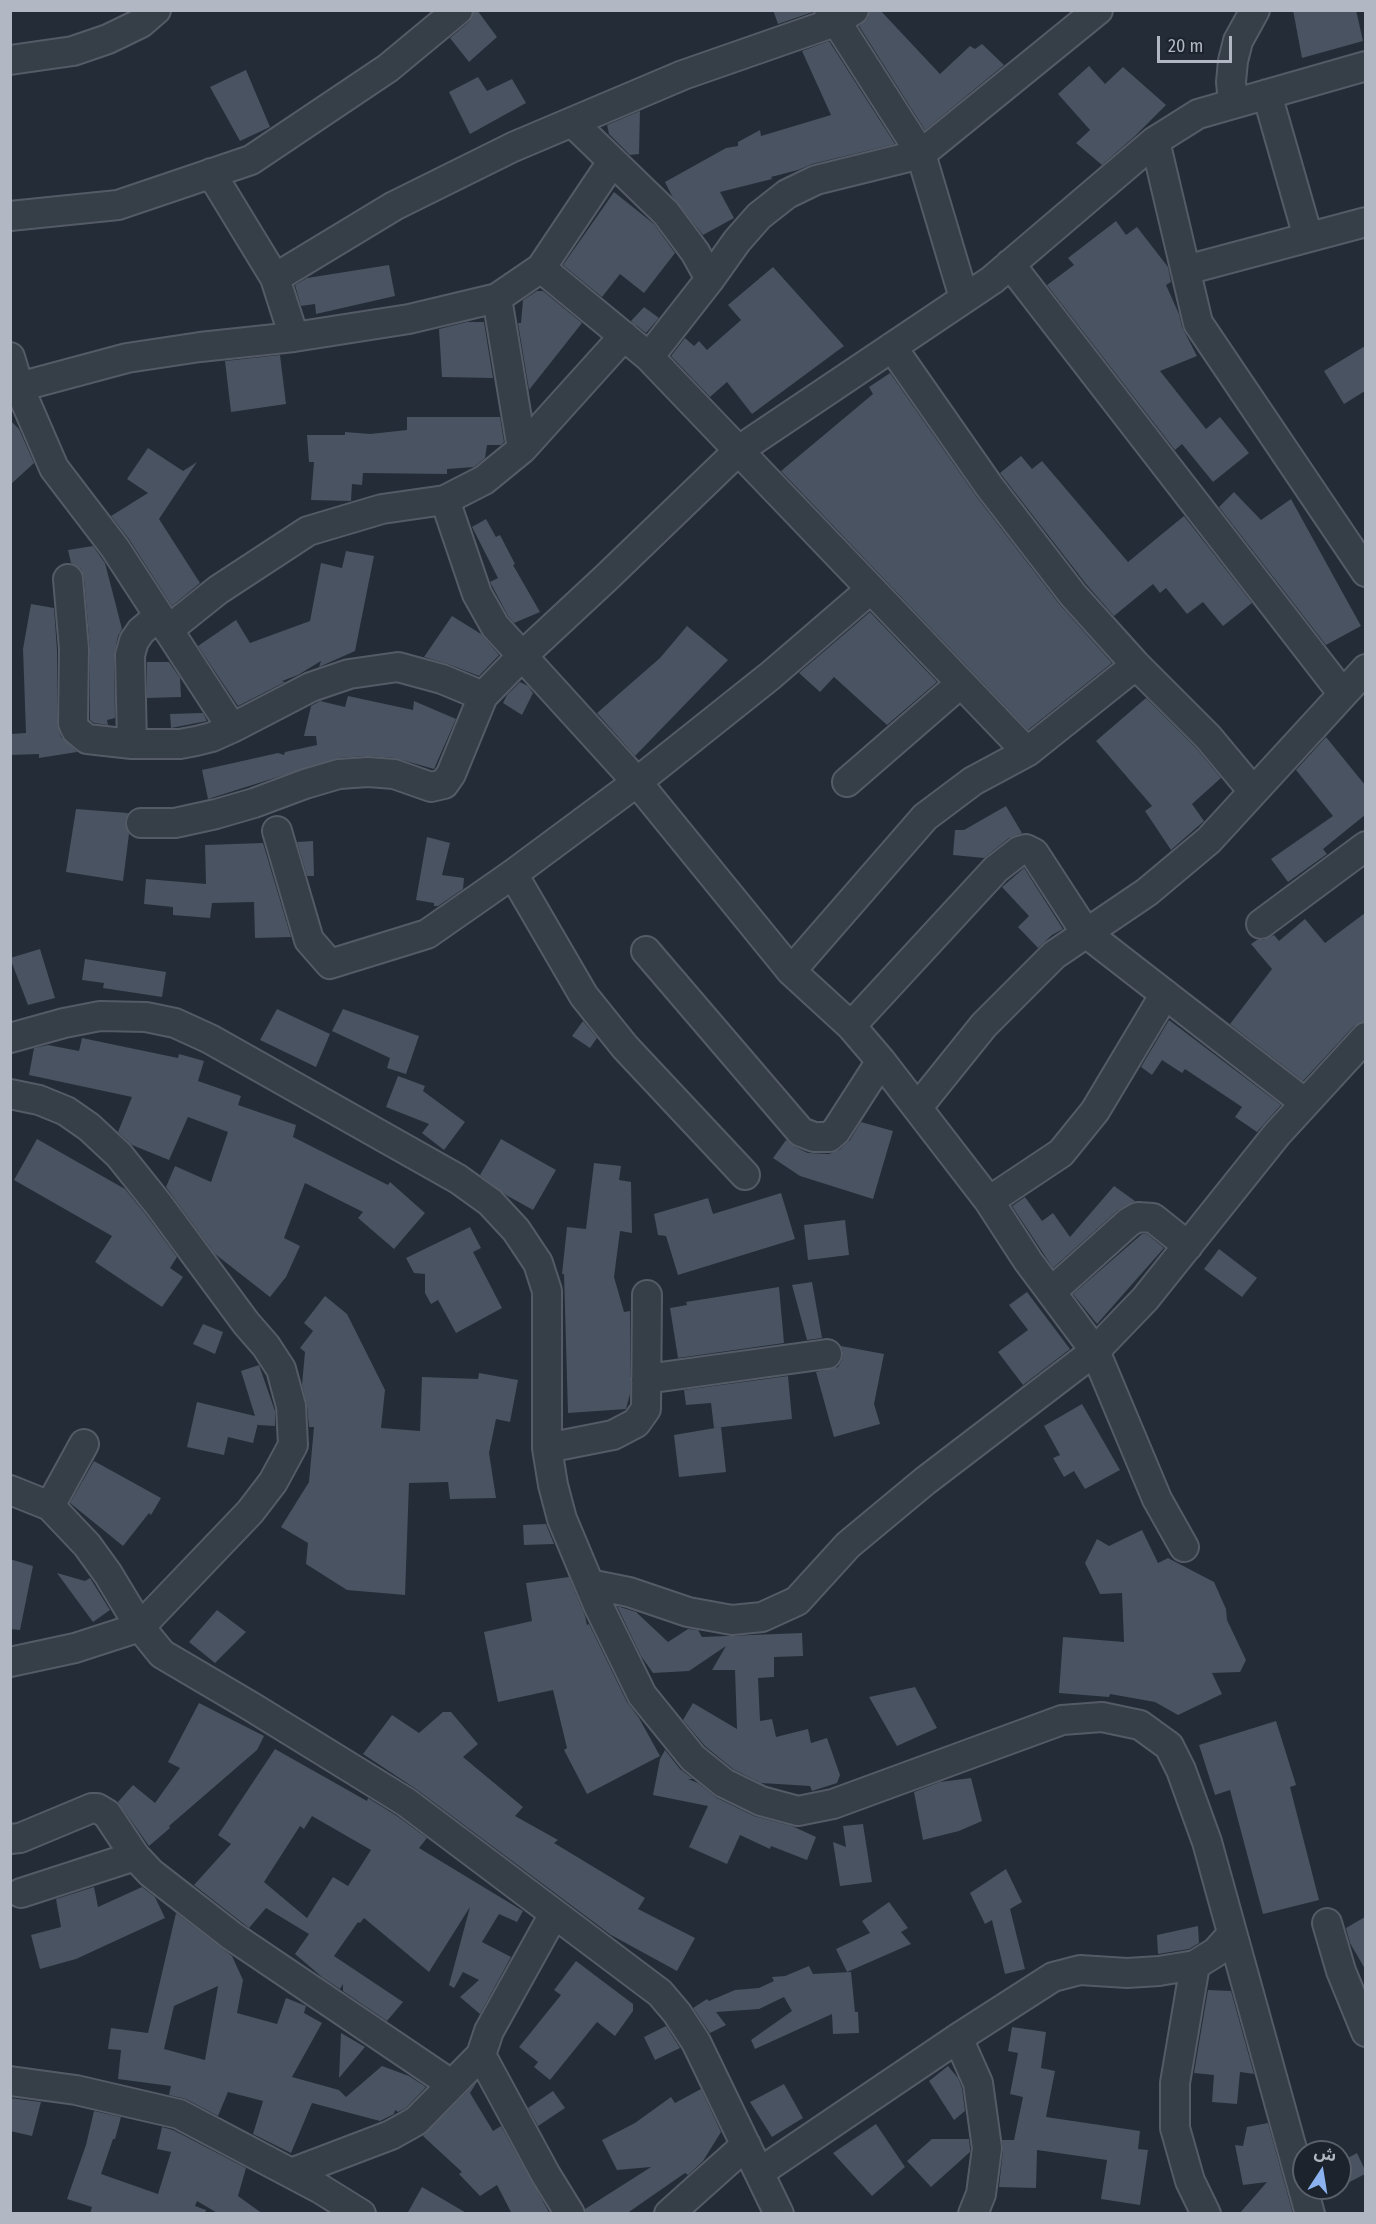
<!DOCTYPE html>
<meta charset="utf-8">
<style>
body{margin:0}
#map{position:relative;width:1376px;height:2224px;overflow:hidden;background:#232c37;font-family:"Fira Sans Condensed","Noto Sans Arabic",sans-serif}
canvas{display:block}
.frame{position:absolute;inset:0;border:12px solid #b1b8c4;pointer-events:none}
.north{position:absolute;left:1292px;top:2140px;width:60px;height:60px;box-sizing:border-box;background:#1c232d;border:2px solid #585f69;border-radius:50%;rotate:12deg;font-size:16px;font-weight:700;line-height:24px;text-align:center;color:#b1b8c4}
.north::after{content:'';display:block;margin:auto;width:21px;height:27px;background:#8bb2ef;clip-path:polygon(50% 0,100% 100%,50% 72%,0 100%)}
.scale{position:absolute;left:1157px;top:36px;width:75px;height:27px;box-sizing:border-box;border:3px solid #b1b8c4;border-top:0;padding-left:8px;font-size:18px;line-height:21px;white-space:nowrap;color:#b1b8c4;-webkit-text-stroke:4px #1c232d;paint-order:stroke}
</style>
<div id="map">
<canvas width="1376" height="2224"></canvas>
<div class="frame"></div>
<div class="north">ش</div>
<div class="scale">20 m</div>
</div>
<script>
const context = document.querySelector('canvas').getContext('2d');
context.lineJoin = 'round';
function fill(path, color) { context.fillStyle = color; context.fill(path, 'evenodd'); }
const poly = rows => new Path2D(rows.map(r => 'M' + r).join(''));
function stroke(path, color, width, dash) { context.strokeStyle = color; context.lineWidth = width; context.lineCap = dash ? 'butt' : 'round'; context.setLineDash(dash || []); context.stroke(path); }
const building = poly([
 [474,10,477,10,497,37,469,62,450,38,469,22],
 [773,10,813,10,813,12,778,24],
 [870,10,880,10,940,74,970,46,975,49,982,44,1004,65,925,130,859,26,868,18],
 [1293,10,1356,10,1363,41,1302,58],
 [829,41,895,144,812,164,798,170,771,177,772,179,720,192,734,218,703,235,672,196,665,182,726,148,738,146,738,142,760,130,761,136,831,115,802,51],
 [1089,66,1105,84,1123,67,1166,105,1135,136,1102,165,1076,143,1090,130,1058,94],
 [246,70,270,127,240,141,210,87],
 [478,77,487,91,512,79,526,103,470,134,449,92],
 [640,111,639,154,630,155,609,134,607,125],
 [614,192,654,224,675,253,644,293,620,274,602,297,563,265],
 [1116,221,1126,235,1137,227,1168,267,1171,282,1166,285,1179,314,1182,327,1197,356,1160,371,1206,429,1220,417,1249,453,1213,482,1182,444,1175,450,1047,285,1074,265,1068,258],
 [389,265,395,296,316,314,315,304,301,306,295,285,307,278],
 [773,267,844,346,752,414,727,382,710,397,671,356,685,338,694,346,699,341,707,350,741,320,728,305],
 [537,291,543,291,582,323,529,390,518,323,521,323,523,300],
 [644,307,659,318,646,333,631,321],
 [467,322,484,322,493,378,442,377,439,329],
 [1365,346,1365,391,1344,404,1324,371],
 [280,355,286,404,231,412,225,361],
 [890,373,976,496,1060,605,1112,663,1028,730,781,471,873,394,869,387],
 [407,417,500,417,504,442,501,445,487,445,485,458,474,467,447,469,447,474,363,473,362,485,352,484,351,501,311,500,314,462,309,462,307,435,345,435,345,432,370,434,407,430],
 [10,420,19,429,34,463,10,485],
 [148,448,183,471,197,462,159,519,200,583,172,606,129,539,111,516,148,493,127,479],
 [1021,456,1032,469,1042,461,1128,562,1184,516,1252,603,1223,626,1203,602,1187,614,1166,588,1160,593,1153,584,1114,616,1086,584,1000,473],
 [1234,492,1261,520,1291,499,1361,626,1326,645,1219,507],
 [486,519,496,537,500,535,515,564,513,565,540,612,514,623,508,616,490,582,498,578,472,527],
 [93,546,105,563,122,629,118,636,114,655,115,718,107,720,108,725,94,723,90,720,90,648,84,578,81,569,71,563,68,550],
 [346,551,374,556,355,651,319,667,321,661,298,675,282,681,285,682,238,706,198,646,236,620,250,643,310,621,321,563,342,568],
 [31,604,54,608,57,650,57,723,61,737,77,752,39,758,39,754,10,755,10,734,26,733,23,649],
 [870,612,937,682,887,725,834,677,820,692,799,673],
 [452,616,481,634,499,655,479,676,448,664,424,657],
 [687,626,728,660,635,756,597,713,660,658],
 [147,662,169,662,180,678,181,697,147,698],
 [520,682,528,686,533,693,522,715,503,703,507,695],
 [348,696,413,710,414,701,456,719,434,769,395,758,367,756,338,758,208,799,202,770,278,753,284,755,285,752,317,745,316,736,304,736,311,706,320,701,345,707],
 [1146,698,1196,748,1221,778,1192,804,1204,821,1171,850,1145,811,1152,806,1096,741],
 [203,713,207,721,171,728,170,714],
 [1326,737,1365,785,1365,815,1323,849,1327,854,1288,882,1271,859,1333,816,1296,770],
 [1006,806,1022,833,1009,838,984,858,953,855,955,830,964,830],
 [76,809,128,813,125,822,129,834,123,881,66,872],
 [427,837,450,843,442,875,464,878,463,889,438,906,434,906,434,903,416,900],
 [313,841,314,876,307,876,297,842],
 [263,843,291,937,255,938,254,902,212,903,210,918,173,915,173,907,144,904,146,879,206,884,205,845],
 [1024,868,1063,929,1052,935,1038,948,1018,927,1029,916,1002,887],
 [1365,913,1365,1021,1354,1026,1303,1081,1230,1024,1272,969,1251,944,1257,940,1263,940,1274,935,1279,941,1305,919,1325,943],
 [40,949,55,998,28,1005,10,958],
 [85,959,166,972,162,997,103,988,104,983,82,980],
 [277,1009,330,1034,316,1067,260,1040],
 [343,1009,419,1036,406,1074,387,1068,390,1058,332,1031],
 [1169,1020,1281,1105,1257,1132,1235,1117,1242,1107,1185,1069,1182,1073,1162,1060,1152,1075,1141,1067],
 [583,1021,597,1038,590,1048,572,1036],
 [82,1038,178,1058,179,1054,204,1061,198,1081,241,1096,238,1105,296,1125,293,1137,388,1185,390,1182,425,1213,394,1249,358,1218,363,1212,305,1183,284,1238,300,1246,286,1277,270,1297,215,1254,166,1187,175,1166,211,1182,228,1132,188,1117,169,1160,132,1145,118,1132,132,1097,29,1075,34,1048,48,1045,79,1051],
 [398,1076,425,1086,423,1091,465,1122,444,1150,422,1133,429,1124,386,1107],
 [861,1122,893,1131,873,1199,800,1176,773,1158,786,1140,795,1147,808,1153,829,1154,839,1150,850,1140],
 [37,1139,125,1189,146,1215,177,1257,170,1268,183,1277,162,1307,95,1262,112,1236,14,1180],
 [501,1139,556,1170,533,1210,506,1195,480,1175],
 [594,1163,621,1166,619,1180,631,1182,632,1233,620,1231,614,1277,624,1312,630,1311,630,1394,626,1409,568,1413,564,1274,562,1274,567,1227,586,1229],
 [1114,1186,1135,1201,1118,1210,1053,1268,1012,1206,1025,1197,1042,1221,1053,1213,1070,1237],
 [781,1193,795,1239,678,1275,666,1236,658,1235,654,1214,708,1198,713,1214],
 [845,1220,849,1255,808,1260,804,1225],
 [470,1227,481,1248,473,1252,502,1308,456,1333,438,1300,431,1304,425,1293,425,1274,414,1273,406,1258],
 [1142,1234,1147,1234,1164,1248,1097,1324,1073,1294],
 [1219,1249,1257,1278,1242,1297,1204,1269],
 [812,1282,822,1338,807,1340,792,1285],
 [779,1287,784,1343,678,1358,670,1308,687,1305,686,1302],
 [1027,1292,1070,1349,1023,1385,998,1352,1028,1330,1009,1305],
 [325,1296,347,1314,385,1390,381,1428,420,1431,422,1377,478,1379,479,1373,518,1380,510,1422,496,1419,489,1453,496,1498,450,1499,448,1482,409,1483,405,1595,347,1590,306,1564,308,1543,281,1527,309,1482,314,1427,309,1427,307,1405,302,1385,305,1352,300,1348,313,1331,304,1323],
 [203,1324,223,1332,215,1354,193,1344],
 [841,1346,884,1354,874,1404,880,1424,834,1437,816,1372,838,1367,842,1360,843,1352],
 [259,1365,275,1411,275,1426,258,1425,258,1423,253,1443,228,1437,224,1455,187,1447,197,1402,255,1416,241,1371],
 [788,1376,792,1419,714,1428,711,1403,686,1405,684,1390],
 [1082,1404,1120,1470,1085,1489,1074,1471,1064,1477,1053,1458,1060,1455,1044,1426],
 [721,1427,726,1472,679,1477,674,1435],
 [94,1461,161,1498,151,1515,149,1513,123,1546,70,1503],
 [546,1524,554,1544,524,1545,523,1525],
 [1142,1530,1158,1563,1168,1558,1214,1582,1226,1609,1227,1620,1246,1660,1240,1672,1212,1673,1222,1694,1178,1715,1155,1702,1110,1694,1109,1697,1059,1693,1063,1637,1124,1642,1122,1593,1100,1594,1085,1563,1097,1539,1109,1546],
 [10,1559,33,1566,20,1630,10,1629],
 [57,1573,85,1581,90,1578,110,1610,93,1622],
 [569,1577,585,1616,587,1625,589,1624,627,1702,639,1718,660,1756,587,1794,564,1750,567,1748,553,1690,498,1702,484,1632,532,1621,526,1583],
 [617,1606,636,1612,668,1642,688,1629,698,1630,702,1637,802,1633,803,1656,774,1657,774,1677,758,1678,760,1721,772,1719,776,1737,808,1729,811,1743,827,1738,840,1775,837,1783,812,1791,810,1786,761,1783,733,1769,705,1746,683,1720,693,1703,737,1729,735,1670,712,1670,726,1646,689,1671,653,1673,641,1656],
 [217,1610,246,1632,215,1663,189,1642],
 [915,1687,937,1728,897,1746,869,1697],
 [199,1703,264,1736,257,1750,169,1826,170,1828,149,1846,118,1802,133,1785,155,1803,180,1768,168,1762],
 [443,1712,451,1712,478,1744,463,1757,523,1807,515,1816,558,1840,554,1843,645,1898,638,1909,695,1938,677,1971,611,1935,416,1789,363,1754,392,1715,419,1733],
 [1276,1721,1296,1785,1290,1787,1319,1900,1263,1914,1230,1790,1215,1795,1199,1745],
 [275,1749,367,1801,368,1798,397,1816,427,1838,419,1848,523,1911,517,1922,499,1914,482,1942,511,1957,480,2014,460,1997,479,1980,463,1972,454,1988,449,1985,470,1907,429,1972,364,1918,360,1923,358,1922,334,1956,403,2002,387,2021,343,1991,343,1984,340,1989,322,1977,295,1954,309,1934,266,1908,249,1928,194,1885,231,1844,218,1835],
 [312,1816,371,1850,348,1886,333,1877,307,1918,264,1882,300,1826,304,1829],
 [665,1750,680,1769,693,1779,688,1779,698,1783,717,1798,754,1816,792,1826,816,1837,807,1860,771,1846,770,1849,740,1835,727,1864,689,1847,708,1806,653,1795,660,1759],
 [971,1778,982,1821,959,1831,923,1840,914,1792,940,1782],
 [863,1824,872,1882,840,1886,833,1842,846,1847,843,1826],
 [1006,1869,1022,1902,1010,1909,1025,1969,1005,1974,992,1920,985,1924,970,1893],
 [94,1887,98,1907,142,1887,155,1897,165,1918,76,1959,40,1969,31,1935,61,1927,56,1899],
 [889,1902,908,1928,901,1932,911,1944,847,1972,836,1949,870,1933,862,1921],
 [176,1913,232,1956,243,1980,237,2013,277,2024,286,1998,306,2006,304,2013,322,2023,292,2077,339,2090,346,2097,382,2066,409,2076,426,2087,406,2108,398,2112,395,2110,394,2114,380,2121,312,2103,291,2153,253,2134,263,2101,228,2092,218,2116,186,2099,169,2095,171,2086,118,2079,121,2050,108,2049,111,2028,148,2033],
 [218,1986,205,2060,164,2049,174,2006],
 [1365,1917,1365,1969,1350,1943,1346,1928],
 [1198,1926,1199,1943,1189,1949,1158,1954,1157,1935],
 [576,1961,633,2004,633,2011,615,2036,597,2022,550,2080,534,2067,538,2062,519,2047,561,1995,554,1990],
 [809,1966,813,1974,851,1972,855,2012,858,2012,859,2033,833,2034,832,2014,755,2049,751,2040,792,2011,784,1997,759,2009,716,2012,726,2025,710,2033,693,2008,707,1999,709,2001,735,1990,759,1988,774,1981,772,1977,785,1976],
 [1208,1990,1231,1991,1254,2074,1240,2072,1237,2104,1212,2102,1214,2075,1194,2073],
 [666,2026,680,2048,655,2060,644,2037],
 [1012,2027,1046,2032,1041,2068,1055,2071,1046,2117,1140,2131,1138,2149,1148,2150,1140,2205,1101,2199,1107,2160,1037,2150,1036,2188,999,2187,1003,2150,1002,2140,1014,2140,1023,2097,1010,2094,1018,2053,1008,2051],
 [341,2033,365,2047,339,2078],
 [948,2066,958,2078,962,2088,965,2111,954,2120,929,2081],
 [477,2082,470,2093,493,2131,501,2126,550,2214,512,2214,497,2185,480,2196,459,2174,462,2172,423,2136],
 [784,2084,803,2118,772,2137,750,2102],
 [701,2089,721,2132,703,2161,688,2175,685,2173,626,2214,586,2214,585,2209,651,2167,617,2170,602,2140,635,2123,671,2097,675,2103],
 [553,2091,565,2108,538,2126,528,2108],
 [10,2098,41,2102,32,2136,10,2131],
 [94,2111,121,2117,115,2139,113,2139,101,2174,158,2194,171,2152,157,2149,162,2127,173,2130,246,2168,238,2196,263,2214,219,2214,197,2201,195,2206,206,2210,205,2214,90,2214,92,2207,67,2199,86,2145],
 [1268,2123,1293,2214,1239,2214,1267,2182,1243,2185,1235,2145,1243,2146,1247,2127],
 [876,2124,905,2167,872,2196,833,2153],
 [932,2139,969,2139,970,2148,970,2152,931,2187,907,2161],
 [1357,2153,1365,2170,1365,2174,1340,2187,1340,2162],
 [422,2187,468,2214,407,2214]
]);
const minor = poly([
 [829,10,921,154,964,298],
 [10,60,73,51,108,39,141,23,156,10],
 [1267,94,1308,237],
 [1233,103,1231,82,1233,61,1238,41,1255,10],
 [572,122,666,213,695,252,710,279],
 [1155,141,1198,323,1366,572],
 [211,173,275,278,294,337],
 [10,216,118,205,251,160,388,68,458,10],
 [1010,264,1343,694],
 [541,268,649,357,1027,752],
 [1186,270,1366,222],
 [275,278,394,206,513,147,683,75,835,22,854,10],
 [497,298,522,449],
 [892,347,989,486,1073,595,1136,665,1208,737,1253,791],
 [10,357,19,387,54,468,115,548,232,728],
 [649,357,710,279,737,241,759,216,787,194,816,180,921,154,1098,10],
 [19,387,127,358,200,347,294,337,409,319,497,298,541,268,612,162],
 [445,500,477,594,495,626,637,782,791,971,851,1026,881,1061,989,1201,1028,1261,1095,1351,1157,1499,1184,1547],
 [68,579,74,649,73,723,76,730,87,739,132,744,180,744,196,741,212,737,232,728,311,687,349,674,398,667,442,679,483,696],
 [168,630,218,590,308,531,382,509,445,500,484,480,522,449,624,336],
 [132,744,130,655,134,641,141,631,159,616],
 [847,782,960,684],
 [141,823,175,823,216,814,254,803,305,784,339,774,368,772,394,774,431,787,444,784,451,774,483,696,521,657,606,578,739,450,992,280,1155,141,1198,114,1366,66],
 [277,831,309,940,330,964,427,934,513,874,637,782,770,676,871,589],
 [513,874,584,996,625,1047,745,1175],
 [1261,924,1366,846],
 [646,951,801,1132,814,1137,829,1137,836,1131,881,1061],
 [791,971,925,817,973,781,1027,752,1136,665],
 [851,1026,996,869,1019,851,1026,849,1034,853,1086,933,1305,1103],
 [10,1038,64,1023,100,1016,146,1017,175,1023,210,1039,458,1179,490,1202,516,1230,538,1263,547,1291,547,1448,553,1485,562,1519,598,1605,642,1695,693,1758,724,1783,761,1801,798,1811,833,1804,1062,1720,1102,1717,1140,1725,1169,1746,1181,1770,1207,1842,1310,2214],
 [10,1094,39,1100,66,1111,89,1127,119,1155,159,1205,246,1323,266,1346,281,1369,291,1406,293,1445,273,1482,250,1512,140,1627,75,1648,10,1662],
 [918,1107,984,1025,1054,955,1147,892,1209,840,1366,669],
 [989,1201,1061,1153,1095,1111,1165,994],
 [1051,1292,1129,1222,1138,1217,1153,1218,1188,1246],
 [646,1379,827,1354],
 [547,1448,613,1435,636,1423,646,1409,647,1295],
 [10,1490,50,1506,87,1545,108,1574,140,1627,162,1654,252,1707,406,1802,660,1993,677,2013,696,2042,779,2214],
 [50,1506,84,1444],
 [589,1584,629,1592,688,1612,732,1620,762,1617,797,1601,848,1545,925,1481,1095,1351,1145,1299,1277,1134,1366,1037],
 [10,1839,20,1838,92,1808,97,1808,107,1814,135,1856],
 [21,1893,135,1856,151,1873,232,1936,451,2084],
 [1327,1923,1341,1971,1366,2032],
 [1195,1965,1175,2083,1175,2128,1190,2181,1206,2214],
 [958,2038,978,2083,987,2148,981,2194,973,2214],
 [481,2055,546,2175,570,2214],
 [10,2081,76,2090,179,2114,319,2188,361,2214],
 [760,2172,958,2038,1053,1977,1080,1970,1127,1973,1159,1971,1195,1965,1216,1952,1232,1934],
 [291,2173,391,2135,416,2121,481,2055,489,2031,554,1914],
 [669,2214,746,2145]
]);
fill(building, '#495361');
stroke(minor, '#545b66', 32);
stroke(minor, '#363e48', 28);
</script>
